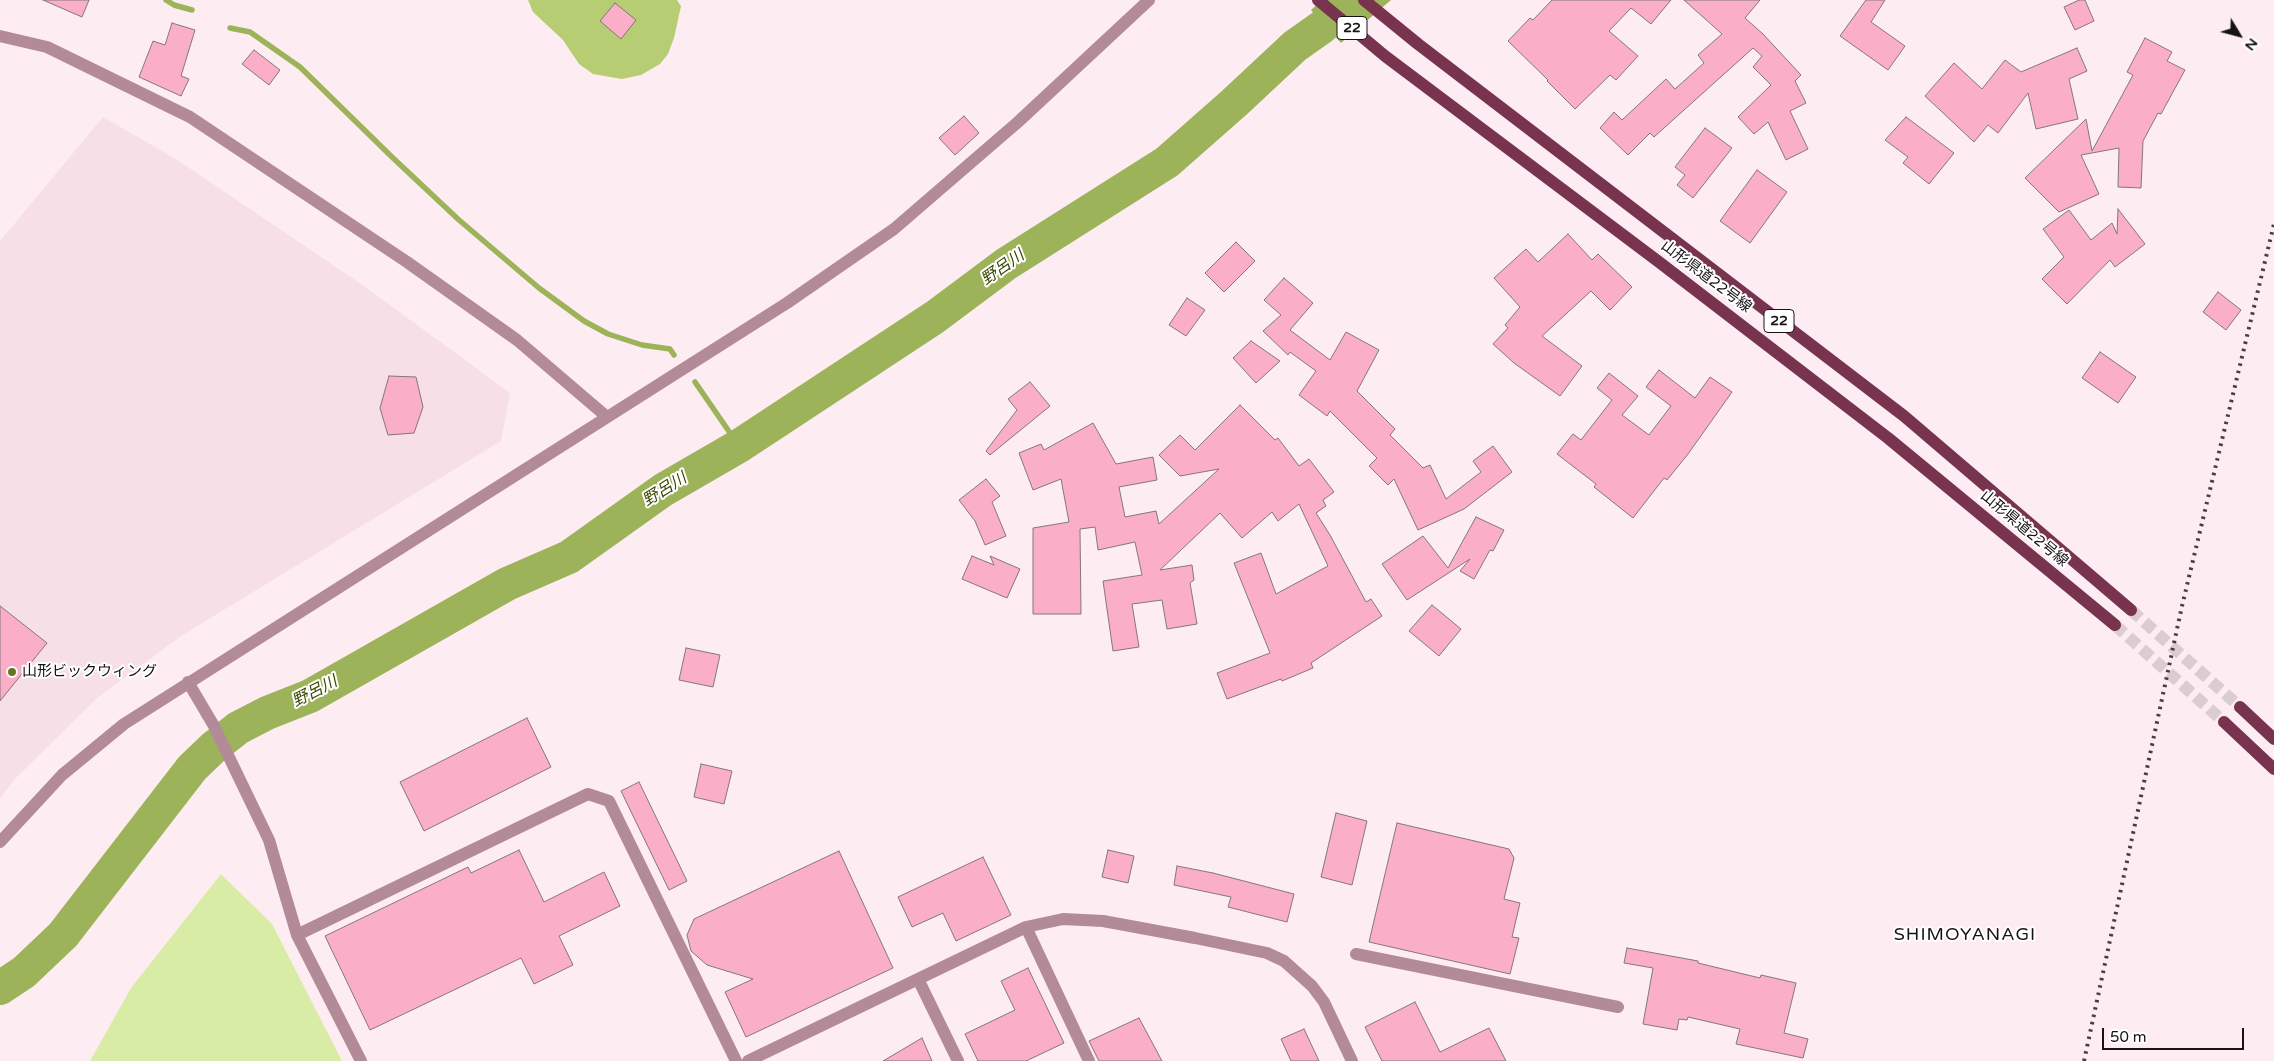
<!DOCTYPE html>
<meta charset="utf-8">
<style>
body{margin:0}
#map{position:relative;width:2274px;height:1061px;overflow:hidden;background:#fdedf2;font-family:"Varela Round",sans-serif}
canvas{display:block}
.north{position:absolute;left:2214px;top:10px;width:50px;height:50px;-webkit-text-stroke:4px #fff;paint-order:stroke;rotate:127deg;font-size:14px;font-weight:700;line-height:20px;text-align:center;color:#171214}
.north::after{content:'';display:block;margin:auto;width:18px;height:22px;background:#171214;clip-path:polygon(50% 0,100% 100%,50% 72%,0 100%)}
.scale{position:absolute;left:2102px;top:1028px;width:142px;height:22px;box-sizing:border-box;border:2px solid #171214;border-top:0;padding-left:6px;font-size:15px;line-height:18px;white-space:nowrap;color:#171214;-webkit-text-stroke:4px #fff;paint-order:stroke}
</style>
<div id="map">
<canvas width="2274" height="1061"></canvas>
<div class="north">N</div>
<div class="scale">50 m</div>
</div>
<script>
const context = document.querySelector('canvas').getContext('2d');
context.lineJoin = 'round';
function fill(path, color) { context.fillStyle = color; context.fill(path, 'evenodd'); }
const poly = rows => new Path2D(rows.map(r => 'M' + r).join(''));
function stroke(path, color, width, dash) { context.strokeStyle = color; context.lineWidth = width; context.lineCap = dash ? 'butt' : 'round'; context.setLineDash(dash || []); context.stroke(path); }
function drawText(font, color, halo, rows, align = 'center') {
  context.font = font + ' "Varela Round","Noto Sans JP",sans-serif'; context.lineWidth = 4; context.setLineDash([]); context.textBaseline = 'middle'; context.strokeStyle = halo; context.fillStyle = color; for (const [text, x, y, turn = 0] of rows) {
    context.save(); context.translate(x, y); context.rotate((+turn || 0) * Math.PI / 180); context.textAlign = isNaN(turn) ? turn : align; if (halo) context.strokeText(text, 0, 0); context.fillText(text, 0, 0); context.restore();
  }
}
const built = poly([
 [103,117,176,159,364,286,510,393,501,441,181,636,96,699,16,778,0,798,0,241]
]);
const green = poly([
 [221,874,272,924,342,1061,90,1061,131,988]
]);
const forest = poly([
 [528,0,677,0,681,6,674,38,668,54,660,64,641,75,622,79,593,74,579,64,563,40,533,12]
]);
const water = poly([
 [1322,0,1391,0,1341,43,1311,10]
]);
const stream = poly([
 [166,0,174,5,192,10],
 [230,28,250,32,300,67,393,158,459,220,539,288,584,321,608,334,642,345,670,349,674,355],
 [695,382,739,446]
]);
const river = poly([
 [0,988,24,972,63,935,192,768,214,747,238,728,267,713,310,696,507,584,569,557,663,490,739,446,935,317,1006,264,1167,162,1234,103,1295,46,1322,27,1350,0]
]);
const building = poly([
 [43,0,89,0,82,17,43,0],
 [1552,0,1671,0,1651,24,1631,8,1609,31,1638,56,1616,80,1610,75,1575,109,1547,81,1548,80,1508,41,1530,18,1533,20,1552,0],
 [1684,0,1760,0,1745,18,1763,34,1801,75,1795,81,1806,103,1790,111,1808,149,1786,160,1768,122,1754,134,1738,117,1771,85,1753,67,1762,56,1753,48,1654,137,1650,133,1628,155,1600,128,1614,112,1622,120,1666,79,1675,89,1704,63,1698,55,1722,34,1684,0],
 [1866,0,1885,0,1871,22,1905,46,1888,70,1840,36,1866,0],
 [2079,0,2085,0,2094,21,2075,30,2064,7,2079,0],
 [615,3,636,20,621,39,600,21,615,3],
 [172,23,195,30,181,76,189,79,181,96,139,77,153,41,165,45,172,23],
 [2145,38,2172,52,2167,61,2185,70,2161,114,2158,113,2143,141,2141,188,2118,187,2119,148,2081,155,2099,194,2059,212,2025,178,2086,119,2092,151,2133,75,2127,72,2145,38],
 [2077,48,2087,71,2069,79,2078,119,2036,129,2028,93,1998,133,1988,125,1974,142,1925,96,1954,63,1982,89,2005,60,2021,72,2077,48],
 [254,50,280,70,269,85,242,64,254,50],
 [964,116,979,133,955,155,939,138,964,116],
 [1906,117,1954,153,1929,184,1903,163,1908,157,1885,140,1906,117],
 [1705,128,1732,148,1693,198,1677,185,1685,175,1675,167,1705,128],
 [1757,170,1787,192,1750,243,1720,221,1757,170],
 [2118,209,2145,244,2115,267,2110,260,2067,304,2042,279,2064,257,2043,229,2069,210,2091,240,2112,223,2117,234,2118,209],
 [1568,234,1592,260,1598,254,1632,287,1610,310,1591,291,1542,336,1582,366,1560,396,1514,363,1493,344,1508,328,1505,325,1520,307,1494,278,1526,249,1538,262,1568,234],
 [1236,242,1255,261,1224,292,1205,273,1236,242],
 [1284,278,1313,303,1290,330,1330,360,1346,332,1379,350,1357,391,1395,429,1390,435,1423,468,1430,465,1446,499,1481,472,1473,461,1493,446,1512,472,1464,509,1418,530,1394,479,1388,485,1369,466,1377,458,1330,411,1327,416,1299,395,1316,371,1290,352,1288,355,1263,331,1281,315,1264,300,1284,278],
 [2218,292,2241,310,2226,330,2203,312,2218,292],
 [1187,298,1205,310,1186,336,1169,325,1187,298],
 [1251,341,1280,361,1256,383,1233,358,1251,341],
 [2100,352,2136,377,2118,403,2082,378,2100,352],
 [1659,370,1695,398,1710,377,1732,392,1688,454,1667,480,1664,478,1633,518,1594,487,1596,484,1557,454,1573,434,1581,440,1612,400,1597,388,1609,373,1638,396,1622,415,1649,435,1671,406,1646,387,1659,370],
 [389,376,416,377,423,407,414,433,388,435,380,408,389,376],
 [1030,382,1050,406,990,455,986,451,1017,410,1008,399,1030,382],
 [1240,405,1275,440,1278,438,1299,466,1309,459,1334,492,1323,500,1326,506,1316,513,1330,535,1366,602,1371,599,1382,616,1311,663,1313,668,1282,681,1281,679,1227,699,1217,673,1270,653,1234,563,1261,553,1276,594,1328,566,1299,504,1278,521,1272,512,1242,538,1220,513,1160,570,1192,565,1194,580,1190,583,1197,624,1167,629,1162,600,1132,604,1139,647,1113,651,1103,581,1142,575,1135,542,1098,550,1095,527,1080,529,1081,614,1033,614,1033,528,1069,522,1061,479,1033,490,1019,453,1041,444,1044,450,1093,423,1116,464,1153,457,1157,480,1119,487,1125,517,1156,511,1159,524,1219,469,1180,476,1159,455,1180,435,1195,450,1240,405],
 [986,479,1000,496,992,502,1006,536,985,545,975,521,959,500,986,479],
 [1476,517,1504,530,1493,551,1490,550,1474,579,1460,571,1470,559,1407,600,1382,564,1423,536,1448,568,1476,517],
 [972,556,994,565,990,556,1020,569,1007,598,962,579,972,556],
 [1432,605,1461,629,1439,656,1409,631,1432,605],
 [0,606,47,643,0,701,0,606],
 [686,648,720,655,713,687,679,680,686,648],
 [527,718,551,767,424,831,400,782,527,718],
 [701,764,732,771,724,804,694,797,701,764],
 [639,782,687,881,669,890,621,791,639,782],
 [1336,813,1367,821,1352,885,1321,877,1336,813],
 [1397,823,1509,849,1514,858,1504,899,1520,903,1512,937,1519,938,1510,974,1369,942,1397,823],
 [519,850,544,902,604,872,620,906,559,936,573,965,534,984,521,958,370,1030,325,936,468,867,471,873,519,850],
 [1108,850,1134,856,1128,883,1102,877,1108,850],
 [839,851,893,968,746,1037,725,992,753,979,707,965,691,951,687,935,694,919,839,851],
 [983,857,1011,915,956,941,943,913,912,927,898,897,983,857],
 [1177,866,1213,873,1294,894,1287,922,1228,907,1231,897,1174,885,1177,866],
 [1627,948,1698,961,1698,963,1760,978,1761,975,1796,983,1784,1033,1808,1039,1803,1058,1736,1044,1740,1029,1688,1017,1687,1020,1679,1019,1677,1030,1643,1024,1653,968,1624,963,1627,948],
 [1028,968,1064,1043,1026,1061,978,1061,965,1034,1015,1010,1001,981,1028,968],
 [1415,1002,1440,1052,1489,1028,1506,1061,1382,1061,1365,1027,1415,1002],
 [1139,1018,1162,1061,1099,1061,1089,1041,1139,1018],
 [1304,1029,1319,1061,1291,1061,1281,1039,1304,1029],
 [922,1038,932,1061,883,1061,922,1038]
]);
const majorTunnel = poly([
 [2131,610,2240,707],
 [2115,625,2224,722]
]);
const minor = poly([
 [0,36,47,47,190,117,407,262,517,340,607,417],
 [188,682,214,726,269,840,297,935,361,1061],
 [0,842,62,775,124,724,787,303,894,229,1018,122,1149,0],
 [1026,927,1089,1061],
 [297,935,588,794,609,801,736,1061],
 [1356,954,1618,1007],
 [918,979,958,1061],
 [748,1061,1026,927,1063,919,1103,921,1195,938,1267,953,1284,961,1312,986,1324,1002,1352,1061]
]);
const major = poly([
 [1318,0,1385,56,1659,262,1888,438,2115,625],
 [1364,0,1418,44,1904,416,2131,610],
 [2240,707,2274,739],
 [2224,722,2274,769]
]);
const rail = poly([
 [2084,1061,2182,606,2274,224]
]);
const markers = [
 [12,672,5,"#647624"]
];
const shields = [
 [1352,28,30],
 [1779,321,30]
];
const shieldNames = [
 ["22",1352,28],
 ["22",1779,321]
];
const streetNames = [
 ["山形県道22号線",1706,277,37],
 ["山形県道22号線",2024,529,40]
];
const poiNames = [
 ["山形ビックウィング",22,672]
];
const waterNames = [
 ["野呂川",1003,268,-35],
 ["野呂川",665,490,-32],
 ["野呂川",315,692,-27]
];
const quarterNames = [
 ["SHIMOYANAGI",1965,935]
];
fill(built, '#f6dfe6');
fill(green, '#d9eca5');
fill(forest, '#b7cd73');
fill(water, '#9db359');
stroke(stream, '#9db359', 5.5);
stroke(river, '#9db359', 34);
fill(building, '#faaec8');
stroke(building, '#84767b', 1);
stroke(majorTunnel, '#daccd1', 12, [12, 6]);
stroke(minor, '#b38a97', 12);
stroke(major, '#78334f', 12);
stroke(rail, '#463f42', 4, [2.5, 5]);
for (const [x, y, r, color] of markers) { const dot = new Path2D(); dot.arc(x, y, r, 0, 2 * Math.PI); context.fillStyle = color; context.fill(dot); stroke(dot, '#fff', 2); }
for (const [x, y, w] of shields) { const box = new Path2D(); box.roundRect(x - w / 2, y - 11.5, w, 23, 4); context.fillStyle = '#fff'; context.fill(box); stroke(box, '#171214', 1); }
drawText('bold 14px', '#171214', null, shieldNames);
drawText('15px', '#171214', '#fff', streetNames);
drawText('15px', '#171214', '#fff', poiNames, 'left');
drawText('italic 16px', '#3a4700', '#fff', waterNames);
context.letterSpacing = '1px';
drawText('18px', '#171214', '#fff', quarterNames);
context.letterSpacing = '0px';
</script>
